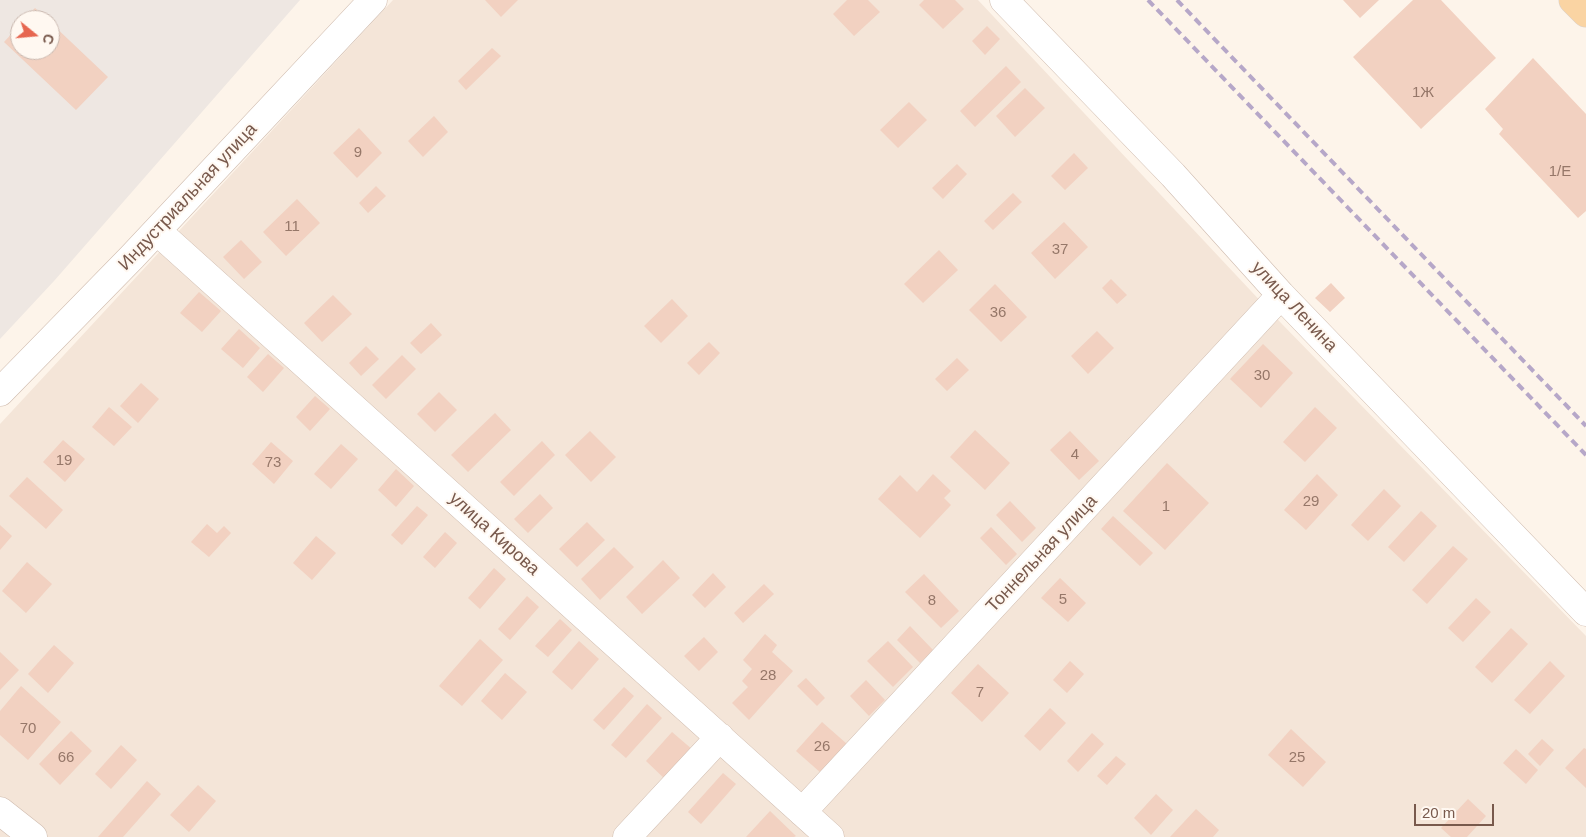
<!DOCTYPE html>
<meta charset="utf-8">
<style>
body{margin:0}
#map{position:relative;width:1586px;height:837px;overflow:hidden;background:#fdf4ea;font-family:Helvetica,sans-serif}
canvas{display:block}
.north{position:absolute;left:10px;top:10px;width:50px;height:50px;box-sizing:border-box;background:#fff8f1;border:1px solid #c9b8af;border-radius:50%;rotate:107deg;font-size:14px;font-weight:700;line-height:20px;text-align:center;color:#78594c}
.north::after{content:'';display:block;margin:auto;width:18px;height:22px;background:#e66650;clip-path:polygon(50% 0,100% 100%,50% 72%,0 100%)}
.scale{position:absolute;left:1414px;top:804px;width:80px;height:22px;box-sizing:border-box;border:2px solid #78594c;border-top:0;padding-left:6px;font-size:15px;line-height:18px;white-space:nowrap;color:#78594c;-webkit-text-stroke:4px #fff8f1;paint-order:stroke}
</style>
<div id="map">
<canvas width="1586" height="837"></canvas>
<div class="north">С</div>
<div class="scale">20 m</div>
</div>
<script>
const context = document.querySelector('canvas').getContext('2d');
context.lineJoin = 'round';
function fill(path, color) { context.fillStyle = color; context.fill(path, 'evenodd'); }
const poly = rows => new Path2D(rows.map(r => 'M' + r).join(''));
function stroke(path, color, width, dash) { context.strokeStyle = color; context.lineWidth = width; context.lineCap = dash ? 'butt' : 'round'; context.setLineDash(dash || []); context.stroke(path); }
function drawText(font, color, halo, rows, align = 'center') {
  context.font = font + ' Helvetica,sans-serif'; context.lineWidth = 4; context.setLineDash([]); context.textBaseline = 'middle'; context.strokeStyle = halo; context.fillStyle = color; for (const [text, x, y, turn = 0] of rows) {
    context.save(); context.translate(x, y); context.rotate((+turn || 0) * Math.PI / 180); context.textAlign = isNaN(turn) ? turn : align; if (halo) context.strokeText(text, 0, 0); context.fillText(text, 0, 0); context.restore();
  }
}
const residential = poly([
 [393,0,978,0,1281,323,1586,636,1586,837,0,837,0,424]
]);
const industrial = poly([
 [0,0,300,0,54,281,0,339],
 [20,20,50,20,50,50,20,50]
]);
const building = poly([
 [485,0,518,0,501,17],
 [847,0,868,0,880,12,854,36,833,14],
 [924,0,955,0,964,9,943,29,919,5],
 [1343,0,1379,0,1360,18],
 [1413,0,1441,0,1496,58,1421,129,1353,57],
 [35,8,48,20,24,20],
 [50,22,108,77,76,110,4,42,20,25,20,50,50,50],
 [987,26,1000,39,985,55,972,41],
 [492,48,501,56,466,90,458,81],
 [1533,58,1586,114,1586,211,1578,218,1499,134,1503,129,1485,109],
 [1006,66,1021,82,975,127,960,111],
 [1025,88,1045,108,1015,137,996,116],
 [909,102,927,120,898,148,880,130],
 [434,116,448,132,423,157,408,141],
 [359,128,382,153,357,178,333,153],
 [1074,153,1088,168,1065,190,1051,176],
 [957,164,967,174,943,199,932,188],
 [376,186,386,196,368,213,359,203],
 [1013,193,1022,202,993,230,984,221],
 [297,199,320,223,286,256,263,232],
 [1064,222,1088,247,1055,279,1031,253],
 [241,240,262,262,244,279,223,257],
 [939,250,958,270,923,303,904,284],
 [1111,279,1127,295,1117,304,1102,288],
 [1331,283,1345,298,1330,312,1315,298],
 [995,284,1027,317,1001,342,969,310],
 [199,292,221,311,202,332,180,313],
 [333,295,352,314,322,342,304,323],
 [672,299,688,316,661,343,644,326],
 [431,323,442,335,421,354,410,343],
 [239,329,260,348,243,368,221,349],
 [1097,331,1114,348,1088,374,1071,356],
 [709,342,720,353,699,375,687,363],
 [1263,344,1293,373,1261,408,1230,379],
 [366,346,379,359,361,376,349,363],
 [268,354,284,368,263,392,247,377],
 [402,355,416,369,386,399,372,385],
 [957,358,969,370,947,391,935,379],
 [141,383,159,399,138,423,120,406],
 [439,392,457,410,435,432,417,414],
 [315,396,330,409,310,431,296,417],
 [109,407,132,427,114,446,92,427],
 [1315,407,1337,428,1305,462,1283,442],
 [495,413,511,430,468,472,451,455],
 [975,430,1010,463,985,490,950,457],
 [590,431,616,457,591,482,565,455],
 [1070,431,1099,461,1079,480,1050,450],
 [63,440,85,459,65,482,43,462],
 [542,441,555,455,514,496,500,482],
 [271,442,293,461,274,484,252,464],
 [341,444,358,459,331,489,314,474],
 [1167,463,1209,503,1165,550,1123,511],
 [396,469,414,486,396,507,378,490],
 [933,474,951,491,944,498,951,505,920,538,878,499,900,475,917,492],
 [1317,474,1338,495,1306,530,1284,510],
 [27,477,63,510,46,529,9,496],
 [1384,489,1401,506,1368,541,1351,525],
 [540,494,553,508,528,533,514,519],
 [1010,501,1036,528,1022,542,996,515],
 [417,506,428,515,402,545,391,535],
 [1421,511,1437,526,1404,562,1388,547],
 [1113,516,1153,553,1140,566,1101,529],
 [587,522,605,540,577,567,559,549],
 [207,524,217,533,224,526,231,533,209,557,191,542],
 [0,525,12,536,0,550],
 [991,527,1017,554,1006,565,980,538],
 [445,532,457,543,435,568,423,557],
 [316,536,336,553,312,580,293,563],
 [1453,546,1468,559,1427,604,1412,590],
 [614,547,634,567,600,600,581,579],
 [663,560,680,578,642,614,626,597],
 [27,562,52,584,26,613,2,591],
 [494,568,506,579,480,609,468,598],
 [713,573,726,587,705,608,692,595],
 [924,574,959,611,941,628,905,592],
 [1060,578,1086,603,1068,622,1041,598],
 [764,584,774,594,743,623,734,613],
 [527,596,539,607,510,640,498,629],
 [1476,598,1491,612,1463,642,1448,628],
 [560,619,572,630,548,657,535,646],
 [910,626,933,650,920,663,897,640],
 [1511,628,1528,644,1492,683,1475,667],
 [765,634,777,645,772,652,793,671,749,720,732,703,748,687,742,681,752,669,743,660],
 [704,637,718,652,699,671,684,656],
 [480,639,503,660,462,706,439,686],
 [579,641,599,659,572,690,552,672],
 [888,641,913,667,893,687,867,661],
 [54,645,74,663,48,693,28,674],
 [0,652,19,670,0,690],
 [1070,661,1084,674,1067,693,1053,680],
 [1550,661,1565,676,1530,714,1514,700],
 [978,664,1009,693,982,722,951,693],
 [505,673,527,692,502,720,481,701],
 [806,678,825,698,817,706,797,686],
 [866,680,885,700,869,716,850,696],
 [21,686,61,722,28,760,0,735,0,711],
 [624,687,634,696,604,730,593,720],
 [647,704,662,718,626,758,611,745],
 [1050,708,1066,723,1040,751,1024,736],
 [822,722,847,744,821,773,796,751],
 [1291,729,1326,762,1303,787,1268,755],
 [71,731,92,751,60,785,39,764],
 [672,732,693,750,666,780,646,761],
 [1092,733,1104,744,1078,772,1067,761],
 [1542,739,1554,750,1540,766,1528,754],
 [121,745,137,760,111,789,95,774],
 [1584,748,1586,749,1586,788,1565,768],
 [1516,749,1538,770,1526,784,1503,763],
 [1116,756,1126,764,1107,785,1097,776],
 [723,773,736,784,701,824,688,812],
 [147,781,161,794,123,837,98,837],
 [198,785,216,801,189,832,170,815],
 [1156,794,1173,810,1151,835,1134,818],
 [1468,799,1486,816,1467,837,1451,837,1441,828],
 [1196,809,1219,830,1213,837,1170,837],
 [770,811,796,836,794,837,746,837]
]);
const minor = poly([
 [1004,0,1173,175,1281,295,1586,612],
 [157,231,830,837],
 [0,392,132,257,373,0],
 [0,811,33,837],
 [802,812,1281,295],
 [627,837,720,737]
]);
const major = poly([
 [1573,0,1586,13]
]);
const rail = poly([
 [1148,0,1586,455],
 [1177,0,1586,426]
]);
const numberNames = [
 ["1Ж",1423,93],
 ["9",358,153],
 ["1/Е",1560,172],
 ["11",292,227],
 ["37",1060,250],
 ["36",998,313],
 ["30",1262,376],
 ["4",1075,455],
 ["19",64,461],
 ["73",273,463],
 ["29",1311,502],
 ["1",1166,507],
 ["5",1063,600],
 ["8",932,601],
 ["28",768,676],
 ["7",980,693],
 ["70",28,729],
 ["26",822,747],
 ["66",66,758],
 ["25",1297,758]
];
const streetNames = [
 ["Индустриальная улица",188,197,-47],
 ["улица Ленина",1294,307,47],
 ["улица Кирова",494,534,42],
 ["Тоннельная улица",1042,554,-47]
];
fill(residential, '#f4e5d8');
fill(industrial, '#eee7e2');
fill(building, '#f2d1c1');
stroke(minor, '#cfbbae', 29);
stroke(major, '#d9d1cd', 29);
stroke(minor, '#fff', 28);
stroke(major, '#fad4a3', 28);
stroke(rail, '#b6a7c8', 4, [8, 5]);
drawText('15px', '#967769', null, numberNames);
drawText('18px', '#78594c', '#fff8f1', streetNames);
</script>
